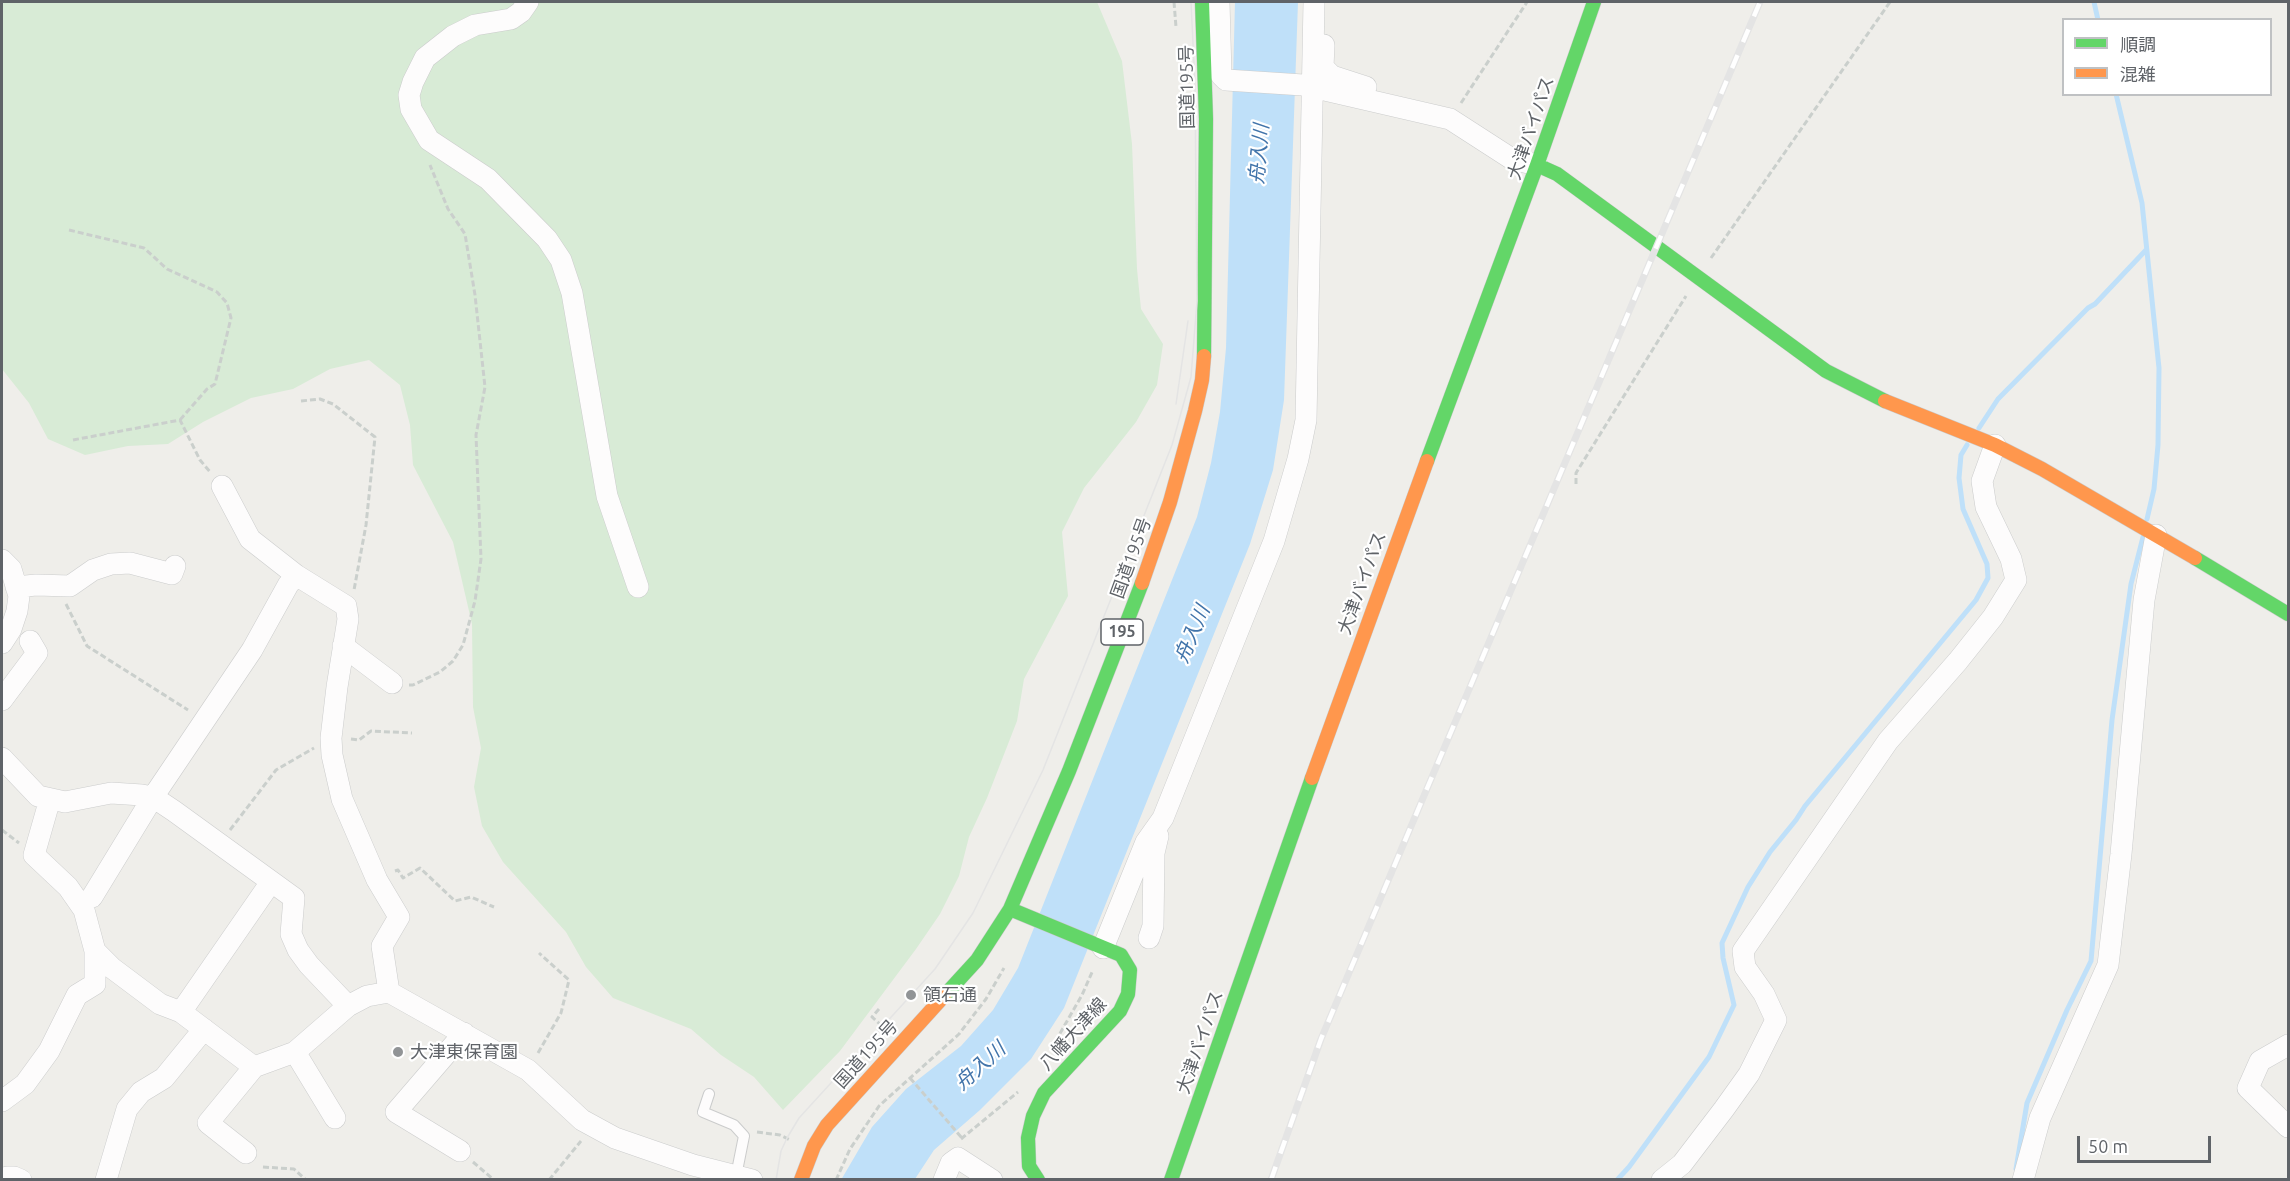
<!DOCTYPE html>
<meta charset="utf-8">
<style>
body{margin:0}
#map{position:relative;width:2290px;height:1181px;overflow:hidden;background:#efeeea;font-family:Ubuntu,"Noto Sans JP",sans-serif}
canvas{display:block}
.frame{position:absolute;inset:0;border:3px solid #5f6368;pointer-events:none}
.legend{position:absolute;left:2062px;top:18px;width:210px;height:78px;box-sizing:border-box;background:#fff;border:2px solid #bfc1c3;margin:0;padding:8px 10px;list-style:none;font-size:18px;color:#5f6368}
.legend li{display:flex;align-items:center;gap:12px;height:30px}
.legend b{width:30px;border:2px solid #bfc1c3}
.scale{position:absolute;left:2077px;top:1136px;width:134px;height:27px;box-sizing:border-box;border:3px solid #5f6368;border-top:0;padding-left:8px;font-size:18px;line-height:21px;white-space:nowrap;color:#5f6368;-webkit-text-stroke:4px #fff;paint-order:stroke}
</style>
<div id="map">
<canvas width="2290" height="1181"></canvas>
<div class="frame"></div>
<ul class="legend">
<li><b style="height:8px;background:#63d668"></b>順調</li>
<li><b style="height:8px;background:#ff974d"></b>混雑</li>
</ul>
<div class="scale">50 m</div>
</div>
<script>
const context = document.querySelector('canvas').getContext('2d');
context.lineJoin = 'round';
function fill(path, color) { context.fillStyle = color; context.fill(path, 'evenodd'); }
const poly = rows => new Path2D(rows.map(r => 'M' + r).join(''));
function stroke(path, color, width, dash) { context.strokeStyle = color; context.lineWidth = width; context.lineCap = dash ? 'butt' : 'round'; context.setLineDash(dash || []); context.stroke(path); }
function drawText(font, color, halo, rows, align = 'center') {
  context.font = font + ' Ubuntu,"Noto Sans JP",sans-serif'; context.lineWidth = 4.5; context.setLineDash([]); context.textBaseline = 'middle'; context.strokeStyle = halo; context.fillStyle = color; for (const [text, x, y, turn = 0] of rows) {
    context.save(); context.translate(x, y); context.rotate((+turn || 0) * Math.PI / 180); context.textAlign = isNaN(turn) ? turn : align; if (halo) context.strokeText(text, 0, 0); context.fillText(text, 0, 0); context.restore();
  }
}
const green = poly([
 [2,2,1097,2,1122,61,1132,144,1137,269,1141,309,1163,344,1157,385,1136,422,1084,488,1062,532,1068,596,1024,679,1017,721,987,798,969,837,959,876,940,914,916,949,840,1051,783,1110,754,1077,721,1055,691,1029,613,998,586,967,566,932,503,862,482,826,474,787,481,748,473,707,472,624,453,542,413,465,410,425,400,385,369,360,330,369,293,389,251,398,203,422,168,444,128,446,85,455,48,439,29,403,2,369]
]);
const water = poly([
 [1235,2,1298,2,1284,400,1273,470,1250,544,1064,1008,1031,1059,980,1110,934,1150,915,1179,841,1180,872,1127,906,1089,961,1046,993,1010,1018,968,1197,517,1211,463,1220,412,1226,348]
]);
const stream = poly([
 [2094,2,2098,20],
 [2116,94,2142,203,2159,368,2158,445,2154,489,2147,519],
 [1979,428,1998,399,2088,308,2095,304,2146,250],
 [2016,1169,2027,1103,2067,1010,2091,961,2112,720,2131,584,2143,537],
 [1617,1180,1629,1167,1709,1057,1734,1005,1723,958,1722,943,1748,887,1770,852,1796,820,1805,806,1976,600,1988,578,1987,564,1963,509,1959,478,1961,455,1967,445]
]);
const path = poly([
 [1174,2,1176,27],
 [1461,103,1527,2],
 [69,230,144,248,167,269,217,292,227,303,231,318,215,384,207,389,180,420],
 [1711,258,1890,2],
 [301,401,320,399,333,404,375,437,366,525,354,590],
 [73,440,180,420,200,460,211,473],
 [1576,484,1576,473,1686,296],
 [66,604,87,646,188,710],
 [409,685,413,685,440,672,453,661,463,645,475,601,481,559,476,435,485,387,475,295,465,234,448,209,430,165],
 [351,739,359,740,371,731,412,733],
 [2,830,19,843],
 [230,830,276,770,314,748],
 [395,871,398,870,403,878,420,868,455,901,471,897,494,907],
 [879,1009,872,1017,883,1027],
 [1051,1049,1082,995,1093,970],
 [538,1053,561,1013,569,980,539,953],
 [910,1078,962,1138],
 [757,1132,780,1135,790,1140],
 [961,1139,1018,1092],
 [473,1162,494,1180],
 [263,1167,294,1169,306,1180],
 [549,1180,581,1141],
 [836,1180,850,1149,879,1106,959,1034,986,999,1004,968]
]);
const lane = poly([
 [709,1094,703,1112,734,1125,744,1136,736,1176]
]);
const street = poly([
 [528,2,521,12,511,19,475,25,453,36,425,58,413,82,409,95,411,109,429,140,488,179,547,239,561,260,572,293,607,496,638,587],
 [1219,2,1221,75,1226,80,1303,85,1450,119,1512,159,1537,165],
 [1324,45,1323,67,1332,76,1366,87],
 [222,486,250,539,296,575],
 [2,560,11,569,19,596,17,611,11,629,2,643],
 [16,587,36,585,70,586,93,570,111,564,130,563,172,574,175,566],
 [343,646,392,683],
 [2,700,37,653,30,641],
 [2,758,38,796,65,802,111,793,142,795,153,797,174,811,294,898,291,934,298,950,309,965,348,1006],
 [50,799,34,855,68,887,84,910,95,951],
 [92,897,153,797,252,650,288,585,296,575,346,606,348,619,337,687,331,738,332,755,342,799,377,880,399,917,382,946,389,992],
 [1149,938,1153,926,1154,853,1158,836],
 [1103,948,1146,842,1163,818,1274,541,1298,459,1306,420,1314,2],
 [181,1012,271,882],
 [2288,1045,2260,1061,2248,1088,2288,1127],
 [295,1052,335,1118],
 [2,1101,25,1084,49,1051,77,995,95,984,95,951,112,968,160,1004,181,1012,254,1067,295,1052,348,1006,367,996,389,992,528,1070,582,1120,615,1138,693,1165,752,1180],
 [460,1151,396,1112,464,1033],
 [246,1153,208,1123,254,1067],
 [4,1180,7,1177,14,1177,21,1180],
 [106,1180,127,1109,141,1092,164,1078,204,1029],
 [944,1180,951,1163,958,1158,992,1180],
 [1662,1180,1682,1164,1724,1109,1749,1074,1776,1020,1764,994,1745,967,1743,951,1888,741,1958,661,1993,617,2016,580,2011,559,1986,507,1982,481,1995,445],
 [2023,1180,2040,1118,2108,965,2121,854,2144,600,2156,535]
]);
const fast = poly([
 [1202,2,1206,119,1204,356],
 [1537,165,1557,174,1826,371,1885,401],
 [1427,461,1537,165,1594,2],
 [2195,558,2288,614],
 [1010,909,1121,955,1130,970,1128,994,1120,1011,1044,1093,1033,1116,1028,1138,1029,1166,1038,1180],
 [944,996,977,960,1010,909,1069,771,1142,583],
 [1171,1180,1312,778]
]);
const slow = poly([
 [1885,401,1995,445,2042,469,2195,558],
 [1142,583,1170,502,1195,411,1202,380,1204,356],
 [1312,778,1427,461],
 [801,1180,814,1146,827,1125,944,996]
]);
const tram = poly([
 [1176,404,1188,321],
 [776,1180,781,1151,787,1138,799,1118,935,969,973,913,1043,770,1172,445,1191,377,1197,301,1195,85,1191,2]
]);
const rail = poly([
 [1271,1180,1321,1039,1760,2]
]);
const markers = [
 [911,995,6,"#919496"],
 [398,1052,6,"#919496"]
];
const shields = [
 [1122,632,42]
];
const shieldNames = [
 ["195",1122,632]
];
const streetNames = [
 ["国道195号",1187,87,-91],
 ["大津バイパス",1531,128,-71],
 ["国道195号",1131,558,-70],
 ["大津バイパス",1362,583,-70],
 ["八幡大津線",1073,1034,-48],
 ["大津バイパス",1200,1042,-71],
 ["国道195号",866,1054,-48]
];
const poiNames = [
 ["領石通",923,995],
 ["大津東保育園",410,1052]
];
const waterNames = [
 ["舟入川",1259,154,-85],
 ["舟入川",1192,634,-67],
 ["舟入川",980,1066,-42]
];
fill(green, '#d8ebd6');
fill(water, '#bfe0f9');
stroke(stream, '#bfe0f9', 5);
stroke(lane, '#cbcccc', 12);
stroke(street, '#cbcccc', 22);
stroke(fast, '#cacacb', 15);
stroke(slow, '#cacacb', 15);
stroke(path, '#cacfcc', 3, [6, 3]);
stroke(lane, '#fdfcfc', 10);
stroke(street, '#fdfcfc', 21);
stroke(fast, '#63d668', 14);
stroke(slow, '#ff974d', 14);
stroke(tram, '#e4e4e4', 1.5);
stroke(rail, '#e4e4e4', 7);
stroke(rail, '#fff', 4.5, [14]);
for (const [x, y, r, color] of markers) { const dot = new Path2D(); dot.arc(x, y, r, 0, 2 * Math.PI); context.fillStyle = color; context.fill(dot); stroke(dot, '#fff', 2); }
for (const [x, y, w] of shields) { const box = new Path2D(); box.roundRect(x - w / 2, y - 13, w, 26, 4.5); context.fillStyle = '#fff'; context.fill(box); stroke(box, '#5f6368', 1.5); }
drawText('bold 16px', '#5f6368', null, shieldNames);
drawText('18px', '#5f6368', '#fff', streetNames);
drawText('18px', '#5f6368', '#fff', poiNames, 'left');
drawText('italic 20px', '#4174aa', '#fff', waterNames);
</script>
